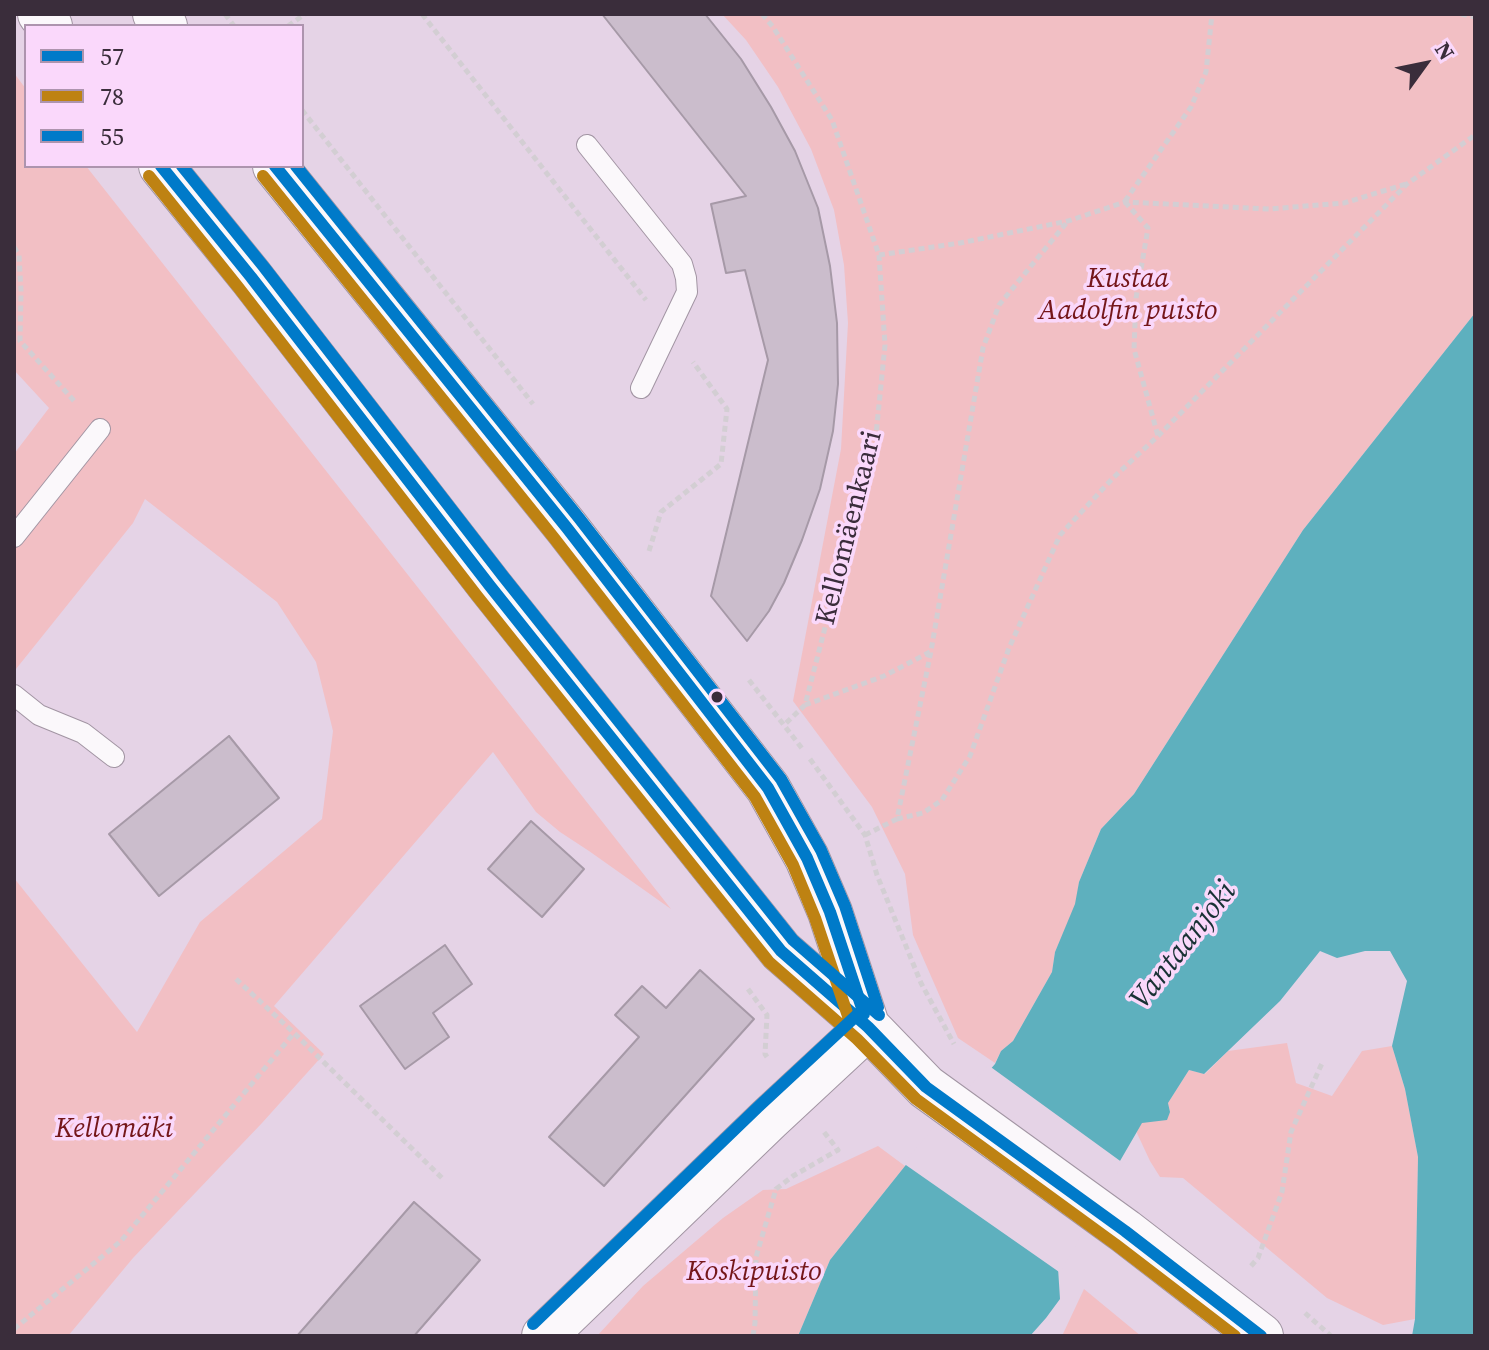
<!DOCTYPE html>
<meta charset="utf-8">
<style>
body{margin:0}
#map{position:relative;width:1489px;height:1350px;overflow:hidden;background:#e5d3e6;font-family:"Source Serif 4",serif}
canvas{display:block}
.frame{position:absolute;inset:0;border:16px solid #3a2d3b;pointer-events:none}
.legend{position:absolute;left:24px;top:24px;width:280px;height:144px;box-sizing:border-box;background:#fad8fb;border:2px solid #ad94ae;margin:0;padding:10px 14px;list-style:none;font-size:24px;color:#3a2d3b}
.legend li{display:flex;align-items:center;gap:16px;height:40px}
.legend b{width:40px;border:2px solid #ad94ae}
.north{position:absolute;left:1385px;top:24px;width:80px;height:80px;-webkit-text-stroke:6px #fad8fb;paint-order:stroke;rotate:57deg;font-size:22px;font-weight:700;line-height:32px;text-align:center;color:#3a2d3b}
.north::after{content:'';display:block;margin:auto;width:28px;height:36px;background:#3a2d3b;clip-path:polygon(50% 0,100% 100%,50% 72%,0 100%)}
</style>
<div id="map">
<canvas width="1489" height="1350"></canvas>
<div class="frame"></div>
<ul class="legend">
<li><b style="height:10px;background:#007ac9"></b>57</li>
<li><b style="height:10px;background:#be8212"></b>78</li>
<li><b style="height:10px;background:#007ac9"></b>55</li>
</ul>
<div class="north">N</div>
</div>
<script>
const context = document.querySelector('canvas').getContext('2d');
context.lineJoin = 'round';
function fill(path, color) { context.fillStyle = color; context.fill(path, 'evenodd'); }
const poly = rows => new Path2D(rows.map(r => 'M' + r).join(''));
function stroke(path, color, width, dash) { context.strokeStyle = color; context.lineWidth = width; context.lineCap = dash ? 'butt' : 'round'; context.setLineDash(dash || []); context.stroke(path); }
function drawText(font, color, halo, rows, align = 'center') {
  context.font = font + ' "Source Serif 4",serif'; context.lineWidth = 7; context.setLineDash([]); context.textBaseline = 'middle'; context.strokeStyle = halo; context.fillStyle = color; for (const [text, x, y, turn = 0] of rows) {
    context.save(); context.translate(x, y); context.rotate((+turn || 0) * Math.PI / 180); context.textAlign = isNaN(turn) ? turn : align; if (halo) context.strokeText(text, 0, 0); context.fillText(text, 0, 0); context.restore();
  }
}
const green = poly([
 [722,14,1475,14,1475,313,1303,530,1134,794,1101,829,1079,882,1076,904,1055,952,1052,972,1013,1041,1001,1051,995,1063,958,1038,913,935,905,874,872,807,793,701,841,449,848,323,844,265,834,210,811,149,778,87,746,40],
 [14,73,26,89,26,166,86,166,671,909,589,851,560,832,536,812,493,752,274,1006,324,1054,262,1123,133,1258,68,1336,14,1336,14,878,137,1032,200,922,322,819,333,731,316,662,277,602,145,499,133,523,16,669,14,676,14,454,49,408,14,370],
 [1287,1043,1296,1083,1332,1096,1362,1051,1392,1046,1405,1089,1418,1157,1415,1319,1383,1325,1327,1298,1183,1178,1160,1177,1150,1161,1136,1131,1142,1122,1170,1112,1168,1103,1189,1070,1205,1074,1228,1051],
 [878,1146,905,1166,830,1260,798,1336,597,1336,643,1286,723,1218,763,1190,786,1189],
 [1084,1289,1141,1336,1062,1336]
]);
const water = poly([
 [1475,313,1475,1336,1412,1336,1415,1319,1418,1157,1405,1089,1392,1046,1407,981,1390,951,1365,951,1337,958,1320,951,1280,1001,1204,1074,1189,1070,1168,1103,1170,1112,1167,1120,1142,1123,1058,1268,1060,1299,1046,1318,1030,1336,798,1336,830,1260,905,1166,995,1064,1001,1051,1013,1041,1052,972,1055,952,1075,904,1079,882,1101,829,1134,794,1303,530]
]);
const pier = poly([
 [988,1065,1123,1163,1062,1269,1062,1274,903,1163]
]);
const building = poly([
 [602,14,705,14,741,59,771,107,795,151,818,208,830,266,837,323,838,384,833,431,820,489,802,540,784,583,769,611,747,641,711,596,768,360,745,270,726,273,711,204,746,196,602,14],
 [229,736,279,798,159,896,109,834,229,736],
 [531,821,584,869,542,917,488,869,531,821],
 [445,945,472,984,433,1013,449,1037,405,1069,360,1006,445,945],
 [700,970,754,1019,604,1186,549,1137,639,1037,615,1015,642,986,666,1008,700,970],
 [414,1202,480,1260,414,1336,297,1336,414,1202]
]);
const path = poly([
 [225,14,234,26],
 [422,14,646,300],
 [762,14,773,27,832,120,879,255,885,345,875,445,843,558,805,705,785,724],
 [1461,14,1475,17],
 [288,26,305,14],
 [302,110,533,404],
 [1125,201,1191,107,1206,72,1212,14],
 [1125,202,1148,228,1136,298,1134,349,1158,436],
 [14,247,19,255,21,291,20,341,76,403],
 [879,255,960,243,1068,221,1125,202,1269,209,1344,203,1406,184],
 [649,551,661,512,721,464,727,409,693,362],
 [749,680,804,751],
 [805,705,884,676,930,652],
 [810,759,865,835,877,875,921,983,954,1044],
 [897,819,923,813,942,800,970,756,1009,648,1060,535,1113,478,1158,436,1407,184,1475,135],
 [865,835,897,819,931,651,983,348,999,305,1068,221],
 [236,979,294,1033],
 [748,989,767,1015,765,1054,767,1057],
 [1251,1266,1258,1258,1282,1192,1291,1132,1323,1061],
 [1305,1313,1331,1336],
 [14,1329,121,1241,294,1033,444,1180],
 [753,1336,755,1323,756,1257,776,1189,793,1176,838,1150,824,1132]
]);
const lane = poly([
 [587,145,682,264,686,278,687,292,641,388],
 [14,537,100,429],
 [14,695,39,715,83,733,114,757]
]);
const secondary = poly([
 [40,14,50,26],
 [155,14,165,26],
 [161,166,251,277,490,586,781,951,868,1027,926,1087,1125,1231,1261,1336],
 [275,166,567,528,768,788,807,858,830,912,867,1025],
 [544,1336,769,1119,868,1027]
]);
const bus1 = poly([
 [161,166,251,277,490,586,781,951,868,1027,926,1087,1125,1231,1261,1336],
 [275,166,567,528,768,788,807,858,830,912,864,1014]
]);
const bus2 = poly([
 [149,176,238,287,477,596,769,962,857,1039,916,1099,1115,1244,1235,1336],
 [263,176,554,538,755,797,793,865,815,918,849,1019]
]);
const bus3 = poly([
 [182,166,264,267,503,576,793,940,879,1015],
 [296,166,579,518,781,779,821,850,845,906,878,1007],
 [533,1324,758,1107,857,1015]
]);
const markers = [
 [717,697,7,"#3a2d3b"]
];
const parkNames = [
 ["Kustaa",1128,280],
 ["Aadolfin puisto",1128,312],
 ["Kellomäki",114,1130],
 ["Koskipuisto",754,1273]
];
const streetNames = [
 ["Kellomäenkaari",850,528,-76]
];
const waterNames = [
 ["Vantaanjoki",1184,946,-52]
];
fill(green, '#f2bfc4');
fill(water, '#5eb0be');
fill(pier, '#e5d3e6');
fill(building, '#cbbdcc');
stroke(building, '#a699a7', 2);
stroke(lane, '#a295a3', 22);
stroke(secondary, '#a295a3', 46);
stroke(path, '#d3ced3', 5, [6, 4]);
stroke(lane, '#fbf8fb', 20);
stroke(secondary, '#fbf8fb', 44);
stroke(bus1, '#007ac9', 12);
stroke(bus2, '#be8212', 12);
stroke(bus3, '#007ac9', 12);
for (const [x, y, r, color] of markers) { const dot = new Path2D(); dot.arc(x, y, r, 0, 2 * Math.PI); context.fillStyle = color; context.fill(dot); stroke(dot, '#fad8fb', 3); }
drawText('italic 28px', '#75171a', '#fad8fb', parkNames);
drawText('28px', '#3a2d3b', '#fad8fb', streetNames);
drawText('italic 30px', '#183134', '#fad8fb', waterNames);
</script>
